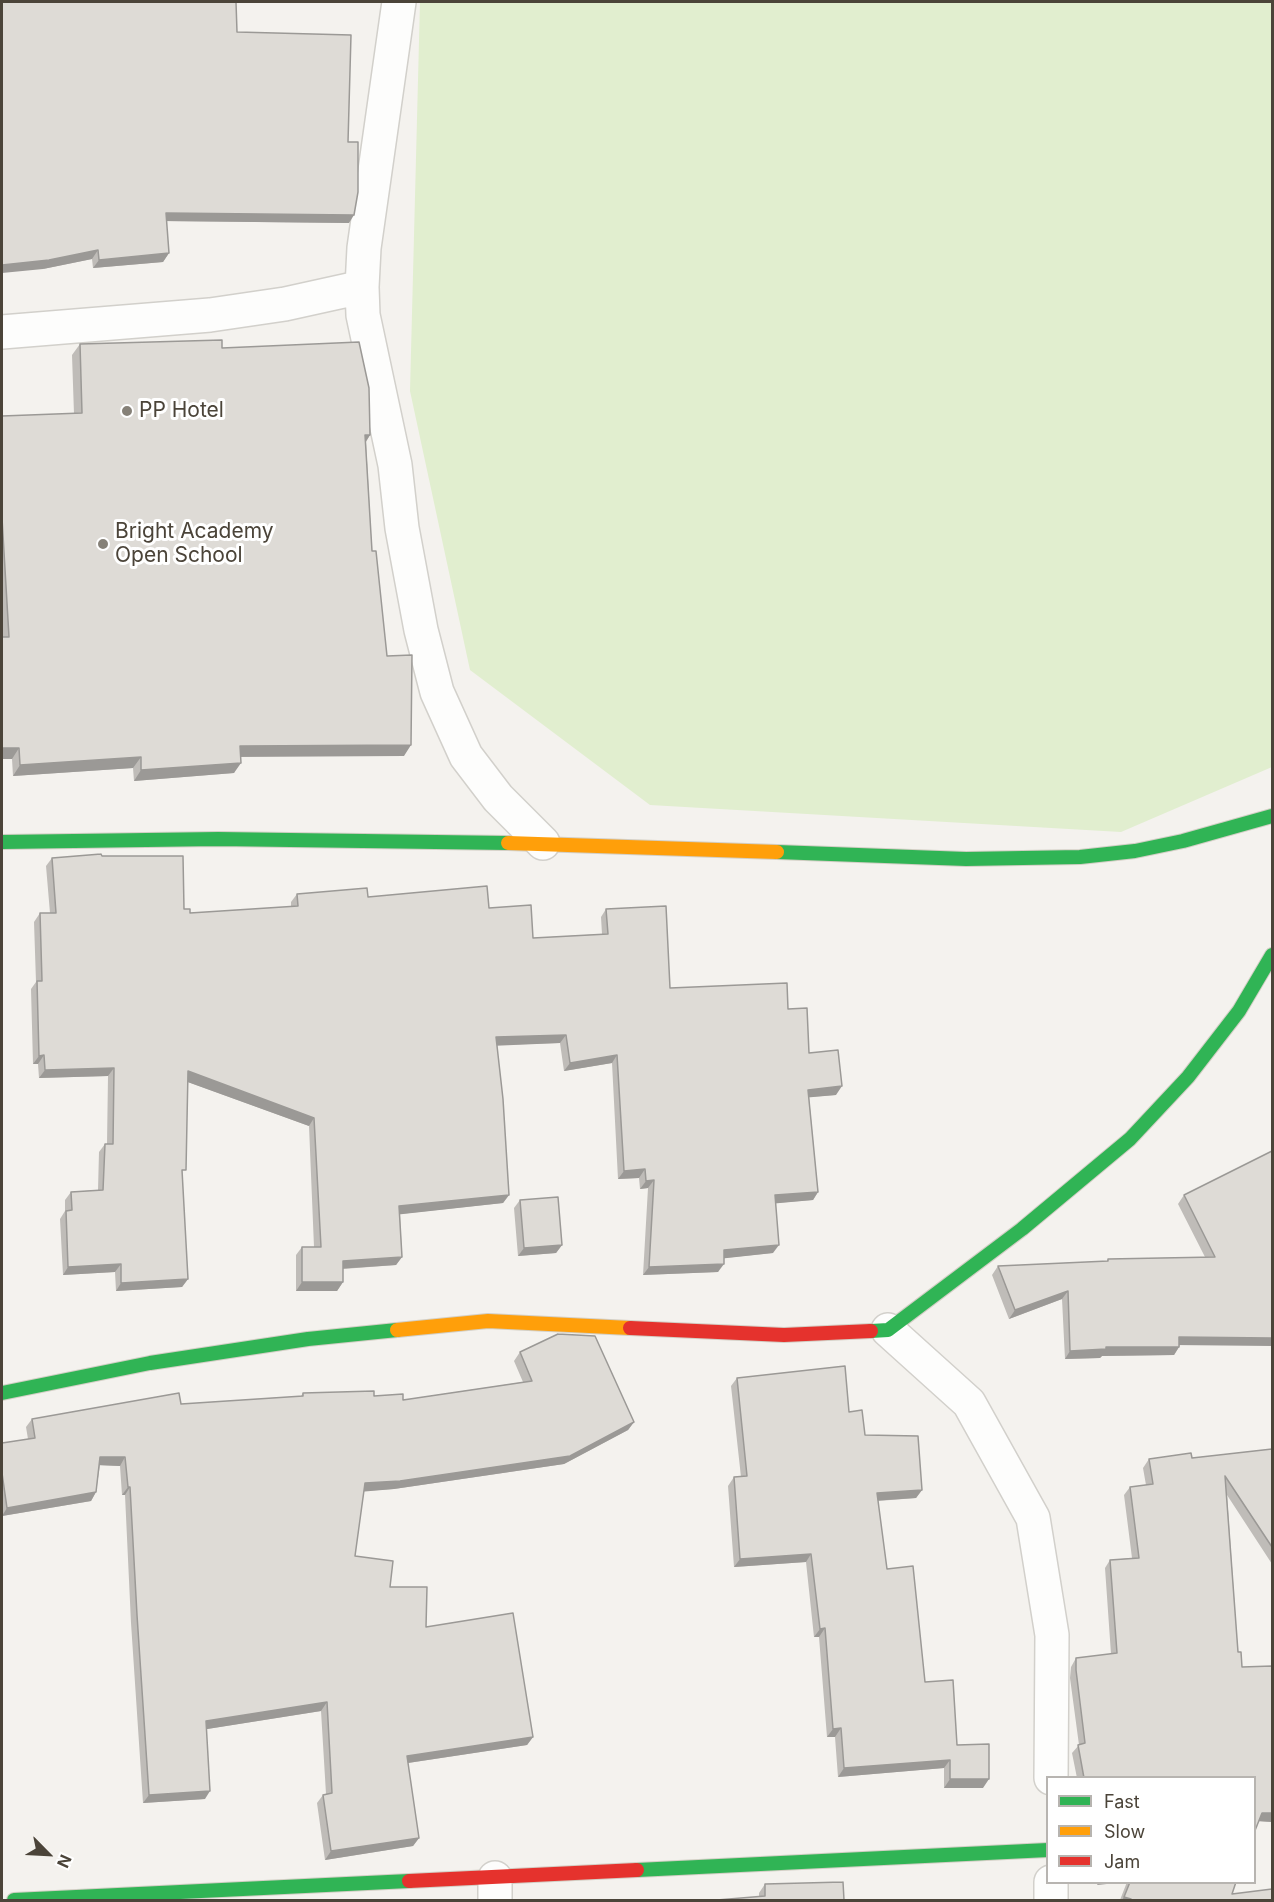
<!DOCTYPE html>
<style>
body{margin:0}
#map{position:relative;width:1274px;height:1902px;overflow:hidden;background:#f4f2ee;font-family:Inter,sans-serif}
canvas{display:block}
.frame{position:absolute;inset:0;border:3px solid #4b4439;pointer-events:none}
.legend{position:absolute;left:1046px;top:1776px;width:210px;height:108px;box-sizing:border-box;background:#fff;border:2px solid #b7b4b0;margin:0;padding:8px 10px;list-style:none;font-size:18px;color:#4b4439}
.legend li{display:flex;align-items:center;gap:12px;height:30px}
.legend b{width:30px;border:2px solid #b7b4b0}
.north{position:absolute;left:18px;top:1824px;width:60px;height:60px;-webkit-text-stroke:4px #fff;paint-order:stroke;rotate:114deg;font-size:16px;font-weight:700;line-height:24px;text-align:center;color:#4b4439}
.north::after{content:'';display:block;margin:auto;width:21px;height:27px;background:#4b4439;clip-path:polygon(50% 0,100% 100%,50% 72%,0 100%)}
</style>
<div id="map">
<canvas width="1274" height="1902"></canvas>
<div class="frame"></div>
<ul class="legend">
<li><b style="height:8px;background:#30b455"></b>Fast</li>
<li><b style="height:8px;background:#ff9f0a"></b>Slow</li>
<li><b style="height:8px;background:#e5322d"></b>Jam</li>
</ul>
<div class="north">N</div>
</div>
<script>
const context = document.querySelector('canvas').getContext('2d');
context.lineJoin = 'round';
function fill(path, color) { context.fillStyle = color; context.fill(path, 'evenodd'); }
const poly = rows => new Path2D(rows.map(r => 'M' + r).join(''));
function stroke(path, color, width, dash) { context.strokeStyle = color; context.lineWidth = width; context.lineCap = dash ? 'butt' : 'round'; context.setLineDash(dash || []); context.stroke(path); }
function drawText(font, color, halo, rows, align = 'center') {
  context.font = font + ' Inter,sans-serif'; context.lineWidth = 6; context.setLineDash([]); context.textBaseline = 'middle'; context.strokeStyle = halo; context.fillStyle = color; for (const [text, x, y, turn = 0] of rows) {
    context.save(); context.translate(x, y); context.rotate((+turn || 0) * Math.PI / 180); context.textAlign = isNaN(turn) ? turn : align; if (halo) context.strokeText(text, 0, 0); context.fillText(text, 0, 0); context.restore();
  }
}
const green = poly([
 [420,2,1272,2,1272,767,1121,832,650,805,470,670,410,391]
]);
const street = poly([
 [399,2,364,248,362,287,363,315,395,465,402,528,421,630,437,692,466,756,498,798,543,843],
 [2,332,210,315,285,304,362,287],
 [888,1330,969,1403,1033,1518,1052,1635,1051,1778],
 [495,1878,495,1900],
 [1051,1882,1051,1900]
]);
const fast = poly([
 [2,842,218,839,508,843],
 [777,852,966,859,1080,857,1135,851,1183,841,1272,816],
 [871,1331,888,1330,1022,1229,1130,1139,1188,1077,1239,1011,1272,955],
 [2,1393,150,1363,308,1339,397,1330],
 [637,1870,1048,1850],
 [14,1900,409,1881]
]);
const slow = poly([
 [508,843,777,852],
 [397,1330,488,1321,630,1328]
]);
const jam = poly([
 [630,1328,784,1335,871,1331],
 [409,1881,637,1870]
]);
const wall = poly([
 [237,32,348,142,349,223,166,221,169,253,163,262,93,268,92,259,43,269],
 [80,344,222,348,370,435,366,442,372,551,387,656,404,756,241,756,234,773,134,781,133,768,13,776,12,759,2,759,2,416,74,414,72,355],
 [102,856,190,913,291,907,291,902,297,894,368,897,489,908,533,938,602,934,601,917,606,909,670,988,788,1009,809,1053,836,1095,809,1097,818,1192,813,1200,776,1203,773,1253,724,1258,718,1272,643,1275,648,1188,640,1189,639,1178,618,1179,612,1063,564,1071,560,1043,497,1045,509,1195,503,1203,400,1214,402,1257,396,1265,343,1269,343,1282,337,1291,296,1291,296,1255,302,1247,314,1247,309,1126,188,1082,182,1176,188,1279,182,1287,116,1291,115,1272,63,1275,60,1219,65,1211,65,1200,71,1192,98,1190,99,1152,105,1144,107,1144,108,1076,39,1078,38,1064,33,1064,31,989,36,982,34,922,40,913,50,913,46,866,52,858],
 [1272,1151,1179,1347,1174,1355,1102,1356,1100,1358,1065,1359,1062,1299,1009,1319,992,1275,998,1266,1107,1261,1108,1259,1205,1257,1178,1204,1184,1195],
 [520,1200,562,1245,556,1253,518,1256,514,1208],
 [520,1352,634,1422,628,1430,564,1464,394,1489,364,1491,355,1556,390,1587,426,1627,533,1737,527,1745,408,1763,419,1838,413,1846,325,1860,317,1803,323,1795,326,1794,321,1711,207,1729,205,1799,143,1803,131,1623,125,1495,122,1495,120,1466,100,1465,96,1492,91,1501,2,1516,2,1443,28,1439,26,1427,32,1419,181,1404,301,1396,303,1393,374,1396,403,1400,523,1382,514,1361],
 [737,1378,849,1412,865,1435,922,1490,916,1498,878,1501,887,1569,925,1682,957,1745,983,1788,944,1788,944,1768,838,1777,835,1737,827,1737,819,1637,814,1637,806,1562,734,1567,728,1486,734,1477,741,1477,731,1386],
 [1272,1449,1272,1564,1227,1495,1238,1652,1242,1667,1272,1666,1272,1822,1259,1821,1254,1778,1077,1778,1072,1753,1079,1745,1070,1678,1071,1667,1076,1658,1111,1654,1105,1568,1110,1560,1132,1558,1124,1495,1130,1487,1146,1485,1143,1468,1149,1459,1192,1458],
 [1127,1882,1236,1882,1232,1894,1272,1900,1120,1900],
 [765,1884,844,1900,759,1897,759,1893]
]);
const shadedWall = poly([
 [166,213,354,215,349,223,160,221],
 [98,250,92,259,43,269,2,273,2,265],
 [169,253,163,262,93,268,99,260],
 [365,435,370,435,363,446],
 [411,745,404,756,233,757,240,746],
 [2,748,19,748,12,759,2,759],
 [141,757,133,768,13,776,20,765],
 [241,763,234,773,134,781,141,770],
 [566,1035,560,1043,490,1046,496,1037],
 [44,1055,38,1064,33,1064,39,1056],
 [617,1055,612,1063,564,1071,570,1063],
 [114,1068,108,1076,39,1078,45,1070],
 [188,1071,314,1118,309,1126,182,1080],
 [842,1086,836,1095,802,1098,808,1090],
 [645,1169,639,1178,618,1179,624,1171],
 [654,1180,648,1188,640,1189,646,1181],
 [818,1192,813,1200,769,1204,775,1195],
 [509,1195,503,1203,394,1215,399,1206],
 [562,1245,556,1253,518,1256,524,1248],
 [779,1245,773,1253,718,1259,724,1250],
 [402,1257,396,1265,337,1269,343,1261],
 [121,1264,115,1272,63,1275,68,1267],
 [724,1264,718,1272,643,1275,649,1267],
 [188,1279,182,1287,116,1291,121,1283],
 [302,1282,343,1282,337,1291,296,1291],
 [1068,1291,1062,1299,1009,1319,1015,1310],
 [1179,1337,1272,1338,1272,1346,1174,1345],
 [1106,1347,1179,1347,1174,1355,1102,1356,1100,1358,1065,1359,1070,1351],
 [634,1422,628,1430,564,1464,394,1489,359,1492,365,1483],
 [100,1457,125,1457,120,1466,95,1465],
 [128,1487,130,1487,125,1495,122,1495],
 [922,1490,916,1498,872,1501,877,1493],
 [96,1492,91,1501,2,1516,7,1508],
 [811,1554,806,1562,734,1567,740,1559],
 [825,1628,819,1637,814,1637,820,1629],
 [327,1702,321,1711,201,1730,206,1721],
 [841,1728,835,1737,827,1737,833,1729],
 [533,1737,527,1745,401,1764,407,1756],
 [950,1760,944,1768,838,1777,844,1768],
 [950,1779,989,1779,983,1788,944,1788],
 [210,1791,205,1799,143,1803,149,1795],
 [1262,1813,1272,1813,1272,1822,1256,1821],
 [419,1838,413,1846,325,1860,331,1851],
 [1099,1882,1126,1882,1097,1885],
 [1124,1897,1131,1899,1130,1900,1122,1900]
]);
const building = poly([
 [2,2,236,2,237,32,351,35,348,142,358,142,358,192,354,215,166,213,169,253,99,260,98,250,49,260,2,265,2,2],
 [222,340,222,348,359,342,369,388,370,435,365,435,372,551,376,551,387,656,412,655,411,745,240,746,241,763,141,770,141,757,20,765,19,748,2,748,2,637,9,637,2,518,2,416,82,413,80,344,222,340],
 [101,854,102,856,183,856,184,909,190,909,190,913,298,906,297,894,367,888,368,897,487,886,489,908,531,905,533,938,608,934,606,909,666,906,670,988,787,983,788,1009,807,1008,809,1053,838,1050,842,1086,808,1090,818,1192,775,1195,779,1245,724,1250,724,1264,649,1267,654,1180,646,1181,645,1169,624,1171,617,1055,570,1063,566,1035,496,1037,503,1099,509,1195,399,1206,402,1257,343,1261,343,1282,302,1282,302,1247,321,1247,314,1118,188,1071,186,1170,182,1170,188,1279,121,1283,121,1264,68,1267,66,1211,72,1210,71,1192,103,1190,105,1144,113,1144,114,1068,45,1070,44,1055,39,1056,37,981,42,981,40,913,56,913,52,858,101,854],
 [1272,1151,1272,1338,1179,1337,1179,1347,1106,1347,1106,1349,1070,1351,1068,1291,1015,1310,998,1266,1108,1261,1108,1259,1215,1257,1184,1195,1272,1151],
 [558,1197,562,1245,524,1248,520,1200,558,1197],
 [558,1334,595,1336,634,1422,570,1456,400,1481,365,1483,355,1556,393,1561,390,1587,427,1587,426,1627,513,1613,533,1737,407,1756,419,1838,331,1851,323,1795,332,1793,327,1702,206,1721,210,1791,149,1795,137,1615,130,1487,128,1487,125,1457,100,1457,96,1492,7,1508,2,1473,2,1443,35,1438,32,1419,179,1393,181,1404,303,1396,303,1393,374,1391,374,1396,403,1394,403,1400,532,1381,520,1352,558,1334],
 [845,1366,849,1412,862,1410,865,1435,918,1436,922,1490,877,1493,887,1569,913,1566,925,1682,953,1680,957,1745,989,1744,989,1779,950,1779,950,1760,844,1768,841,1728,833,1729,825,1628,820,1629,811,1554,740,1559,734,1477,747,1476,737,1378,845,1366],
 [1272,1449,1272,1547,1225,1476,1238,1652,1241,1652,1242,1667,1272,1666,1272,1813,1262,1813,1254,1833,1254,1778,1084,1778,1078,1745,1085,1743,1076,1670,1076,1658,1117,1653,1110,1560,1139,1558,1130,1487,1153,1484,1149,1459,1191,1453,1192,1458,1272,1449],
 [843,1882,844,1900,717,1900,765,1896,765,1884,843,1882],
 [1130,1882,1236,1882,1232,1894,1272,1889,1272,1900,1131,1900,1131,1899,1124,1897,1130,1882]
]);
const markers = [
 [127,411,6,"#868178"],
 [103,544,6,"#868178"]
];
const poiNames = [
 ["PP Hotel",139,411],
 ["Bright Academy",115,532],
 ["Open School",115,556]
];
fill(green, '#e1eecf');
stroke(street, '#d2d0cb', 36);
stroke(fast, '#d3cfc5', 16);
stroke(slow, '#d3cfc5', 16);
stroke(jam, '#d3cfc5', 16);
stroke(street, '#fdfdfc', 33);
stroke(fast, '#30b455', 14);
stroke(slow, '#ff9f0a', 14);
stroke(jam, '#e5322d', 14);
fill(wall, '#bfbcb8');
fill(shadedWall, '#9b9996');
fill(building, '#dedbd6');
stroke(building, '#9b9996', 1.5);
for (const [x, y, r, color] of markers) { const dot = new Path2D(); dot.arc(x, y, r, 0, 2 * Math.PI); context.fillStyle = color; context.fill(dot); stroke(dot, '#fff', 2); }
drawText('21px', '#4b4439', '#fff', poiNames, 'left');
</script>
